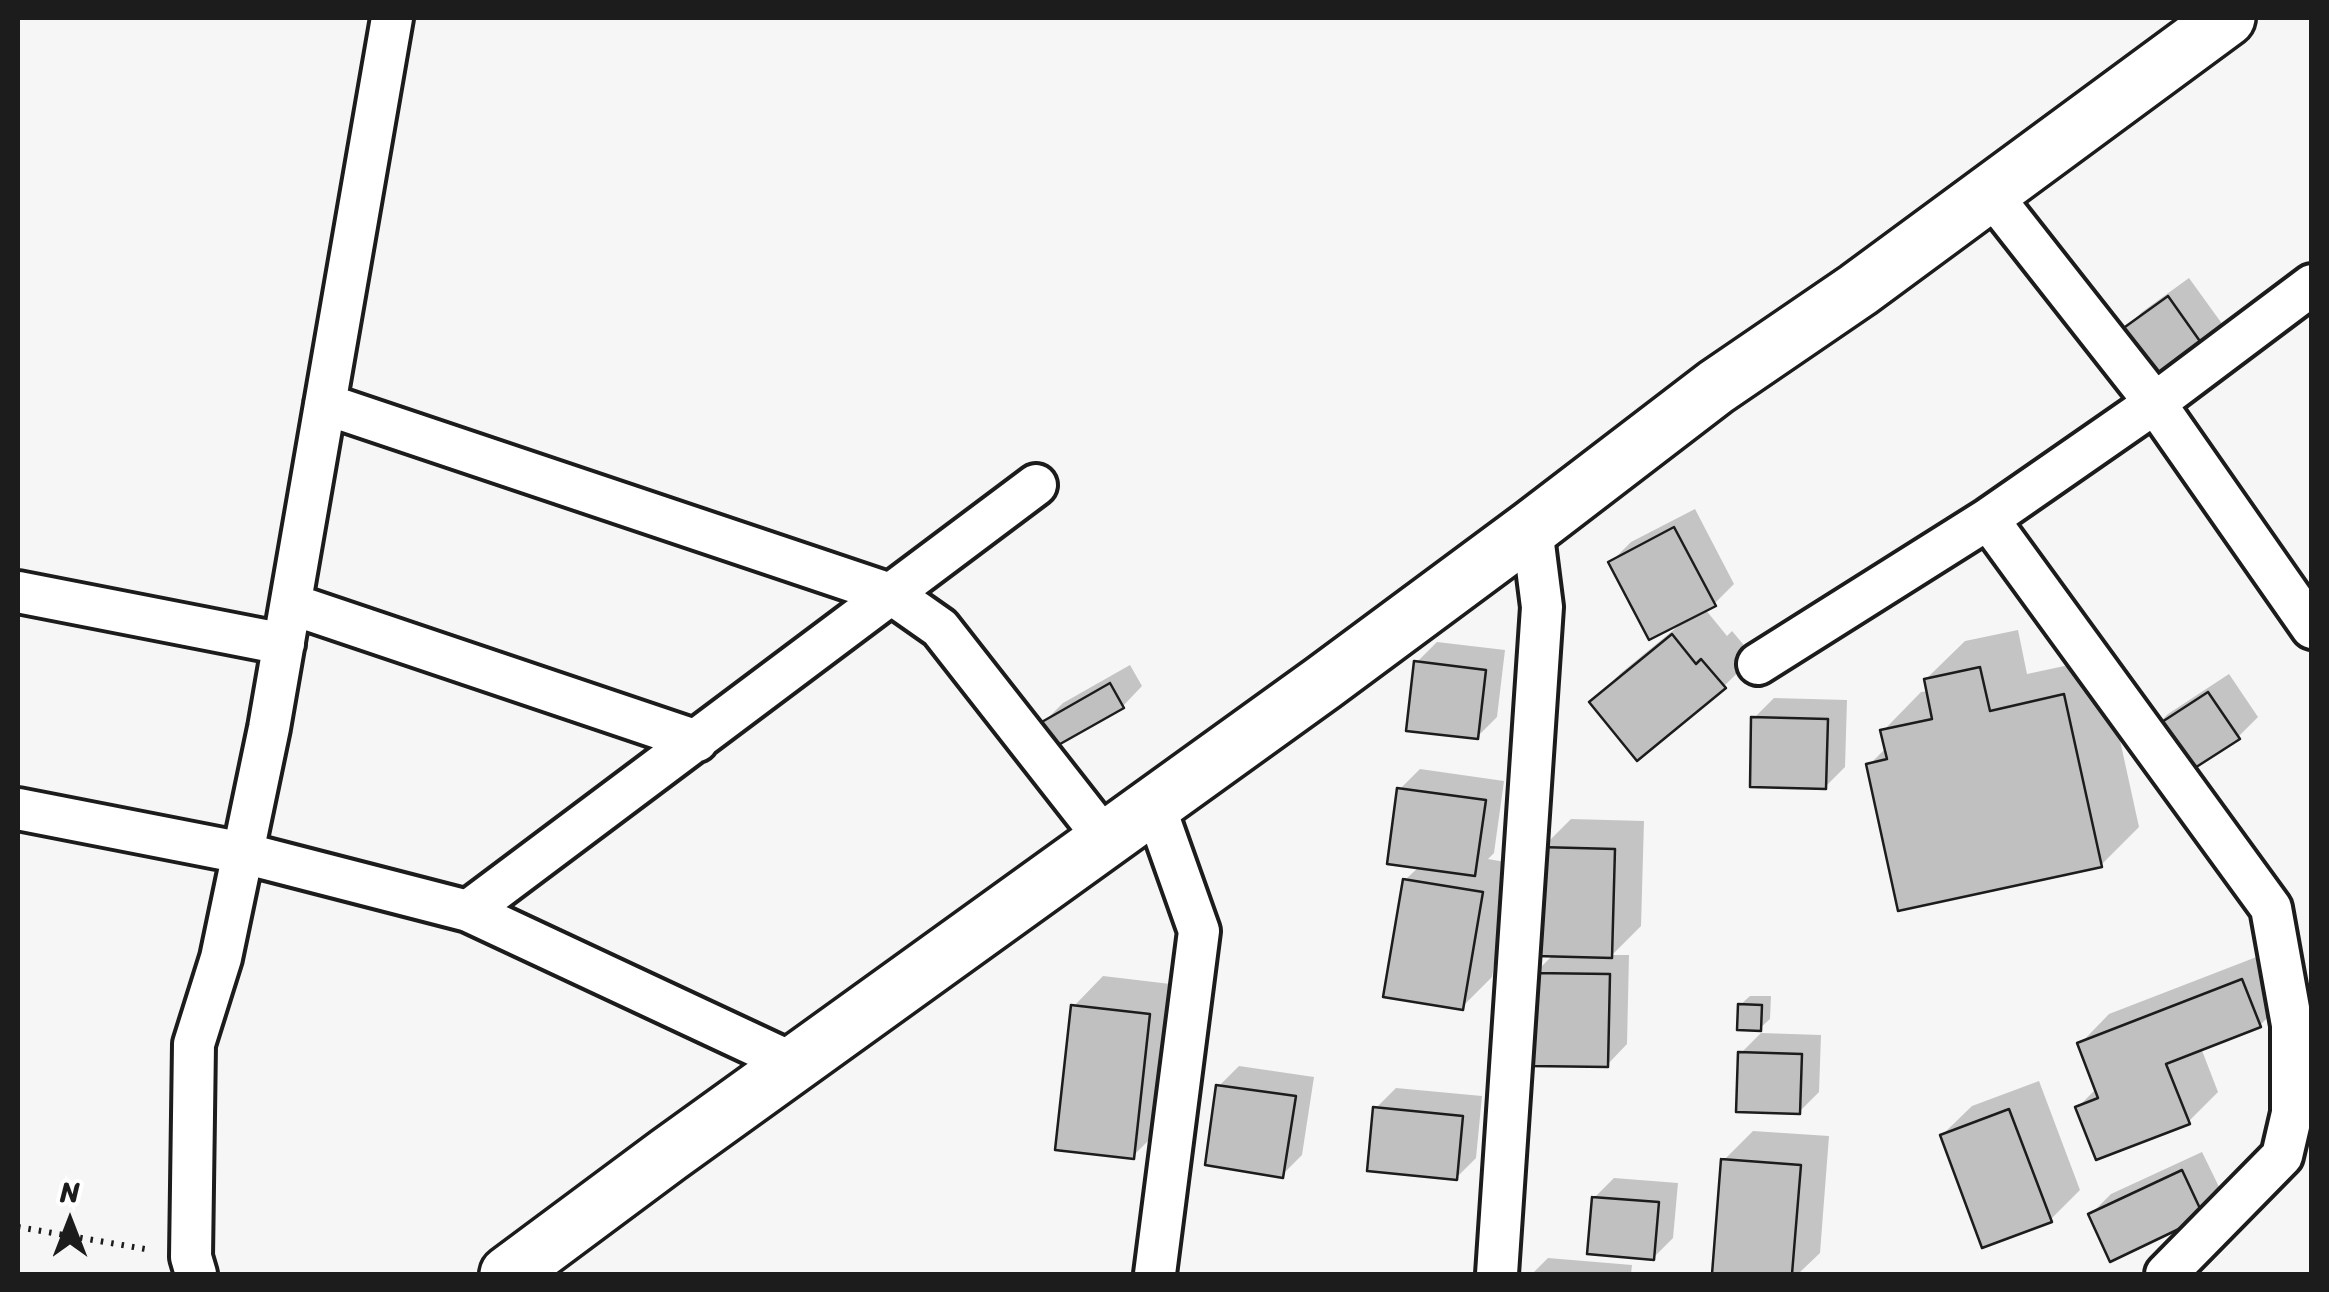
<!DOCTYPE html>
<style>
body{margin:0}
#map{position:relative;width:2329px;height:1292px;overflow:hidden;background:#f6f6f6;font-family:Sriracha,sans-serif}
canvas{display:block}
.frame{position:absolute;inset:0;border:20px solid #1c1c1c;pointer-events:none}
.north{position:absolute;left:20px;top:1172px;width:100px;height:100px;-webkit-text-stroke:8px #fff;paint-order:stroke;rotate:0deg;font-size:28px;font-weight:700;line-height:40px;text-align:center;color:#1c1c1c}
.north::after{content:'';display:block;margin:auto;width:35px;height:45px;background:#1c1c1c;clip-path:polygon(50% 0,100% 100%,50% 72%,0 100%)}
</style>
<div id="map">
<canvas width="2329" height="1292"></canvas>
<div class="frame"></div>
<div class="north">N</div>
</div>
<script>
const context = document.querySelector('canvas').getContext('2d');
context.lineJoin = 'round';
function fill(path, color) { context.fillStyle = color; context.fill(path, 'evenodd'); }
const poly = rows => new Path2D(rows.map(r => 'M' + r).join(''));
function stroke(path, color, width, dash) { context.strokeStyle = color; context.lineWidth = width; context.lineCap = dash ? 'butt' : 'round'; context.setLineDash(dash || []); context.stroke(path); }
const shadow = poly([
 [2189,278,2228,332,2208,352,2122,332,2142,312],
 [1695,509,1734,584,1714,604,1705,609,1727,636,1732,631,1754,657,1724,686,1592,703,1621,673,1682,623,1611,562,1631,542],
 [2018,630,2027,674,2102,658,2139,827,2101,865,1869,765,1887,747,1883,731,1921,692,1929,691,1926,679,1965,641],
 [1437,642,1505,650,1497,717,1477,737,1417,662],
 [1130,665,1142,686,1123,706,1043,723,1063,703],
 [2229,674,2258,717,2238,737,2148,734,2168,714],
 [1774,698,1847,700,1845,767,1825,787,1754,718],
 [1420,769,1504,781,1494,853,1488,859,1511,863,1492,977,1462,1007,1405,880,1420,866,1400,789],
 [1571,819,1644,821,1641,926,1612,955,1629,955,1627,1044,1607,1065,1534,974,1554,954,1542,848],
 [2272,951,2290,996,2260,1025,2201,1048,2218,1092,2188,1122,2078,1107,2097,1088,2080,1044,2109,1014],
 [1103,976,1179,985,1163,1126,1133,1156,1074,1006],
 [2312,991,2312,1102,2297,1006],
 [1750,996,1771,996,1770,1019,1760,1028,1740,1005],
 [1761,1033,1821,1035,1819,1092,1799,1112,1741,1053],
 [1239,1066,1314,1077,1302,1155,1282,1175,1219,1086],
 [2039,1081,2080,1190,2050,1220,1942,1135,1972,1106],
 [1396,1088,1482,1096,1476,1158,1456,1178,1376,1108],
 [1753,1131,1829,1136,1820,1253,1798,1274,1714,1274,1724,1160],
 [2202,1152,2223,1195,2203,1215,2091,1214,2111,1194],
 [1614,1178,1678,1183,1673,1238,1653,1258,1594,1198],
 [1548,1258,1632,1265,1631,1274,1532,1274]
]);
const building = poly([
 [2168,296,2209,354,2159,389,2118,332,2168,296],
 [1674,527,1716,606,1649,640,1608,562,1674,527],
 [1672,634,1696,664,1701,659,1726,688,1637,761,1589,702,1672,634],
 [1414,661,1486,670,1478,739,1406,731,1414,661],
 [1980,667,1990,711,2064,694,2102,867,1898,911,1866,764,1887,759,1880,730,1932,719,1924,679,1980,667],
 [1110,683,1124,708,1053,748,1040,723,1110,683],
 [2208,692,2240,739,2176,780,2145,733,2208,692],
 [1751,717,1828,719,1826,789,1750,787,1751,717],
 [1397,788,1486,800,1475,876,1387,864,1397,788],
 [1539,847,1615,849,1612,958,1536,956,1539,847],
 [1403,879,1483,892,1463,1010,1383,997,1403,879],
 [1532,973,1610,974,1608,1067,1530,1066,1532,973],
 [2242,979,2261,1027,2166,1064,2190,1124,2096,1160,2075,1107,2098,1098,2077,1043,2242,979],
 [1738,1004,1762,1005,1761,1031,1737,1030,1738,1004],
 [1071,1005,1150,1014,1134,1159,1055,1150,1071,1005],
 [1738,1052,1802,1054,1800,1114,1736,1112,1738,1052],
 [1216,1085,1296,1096,1283,1178,1205,1165,1216,1085],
 [1373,1107,1463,1116,1457,1180,1367,1171,1373,1107],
 [2009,1109,2052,1222,1982,1248,1940,1135,2009,1109],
 [1721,1159,1801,1165,1792,1274,1712,1274,1721,1159],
 [2182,1170,2204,1217,2110,1262,2088,1214,2182,1170],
 [1592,1197,1659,1202,1654,1260,1587,1254,1592,1197]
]);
const path = poly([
 [18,1227,151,1250]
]);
const street = poly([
 [1990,193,2155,403,2312,628],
 [325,404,893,595,940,628,1106,840],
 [1988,519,2271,908,2292,1025,2292,1113,2282,1156,2166,1274],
 [18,592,284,644],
 [291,604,697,741],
 [1758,664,1988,519,2155,403,2312,285],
 [1154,804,1199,931,1155,1274],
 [18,809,243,853,468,911,795,1064],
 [468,911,1036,485],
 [196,1274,191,1257,194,1044,221,958,269,728,392,18],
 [1497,1274,1542,607,1532,528]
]);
const secondary = poly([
 [508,1274,668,1155,1323,683,1532,528,1716,387,1858,290,2227,18]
]);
fill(shadow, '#0003');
fill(building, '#c0c0c0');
stroke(building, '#1c1c1c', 2.5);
stroke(street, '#1c1c1c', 48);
stroke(secondary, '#1c1c1c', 62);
stroke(path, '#1c1c1c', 6, [2.5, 8]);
stroke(street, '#fff', 40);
stroke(secondary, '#fff', 55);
</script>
